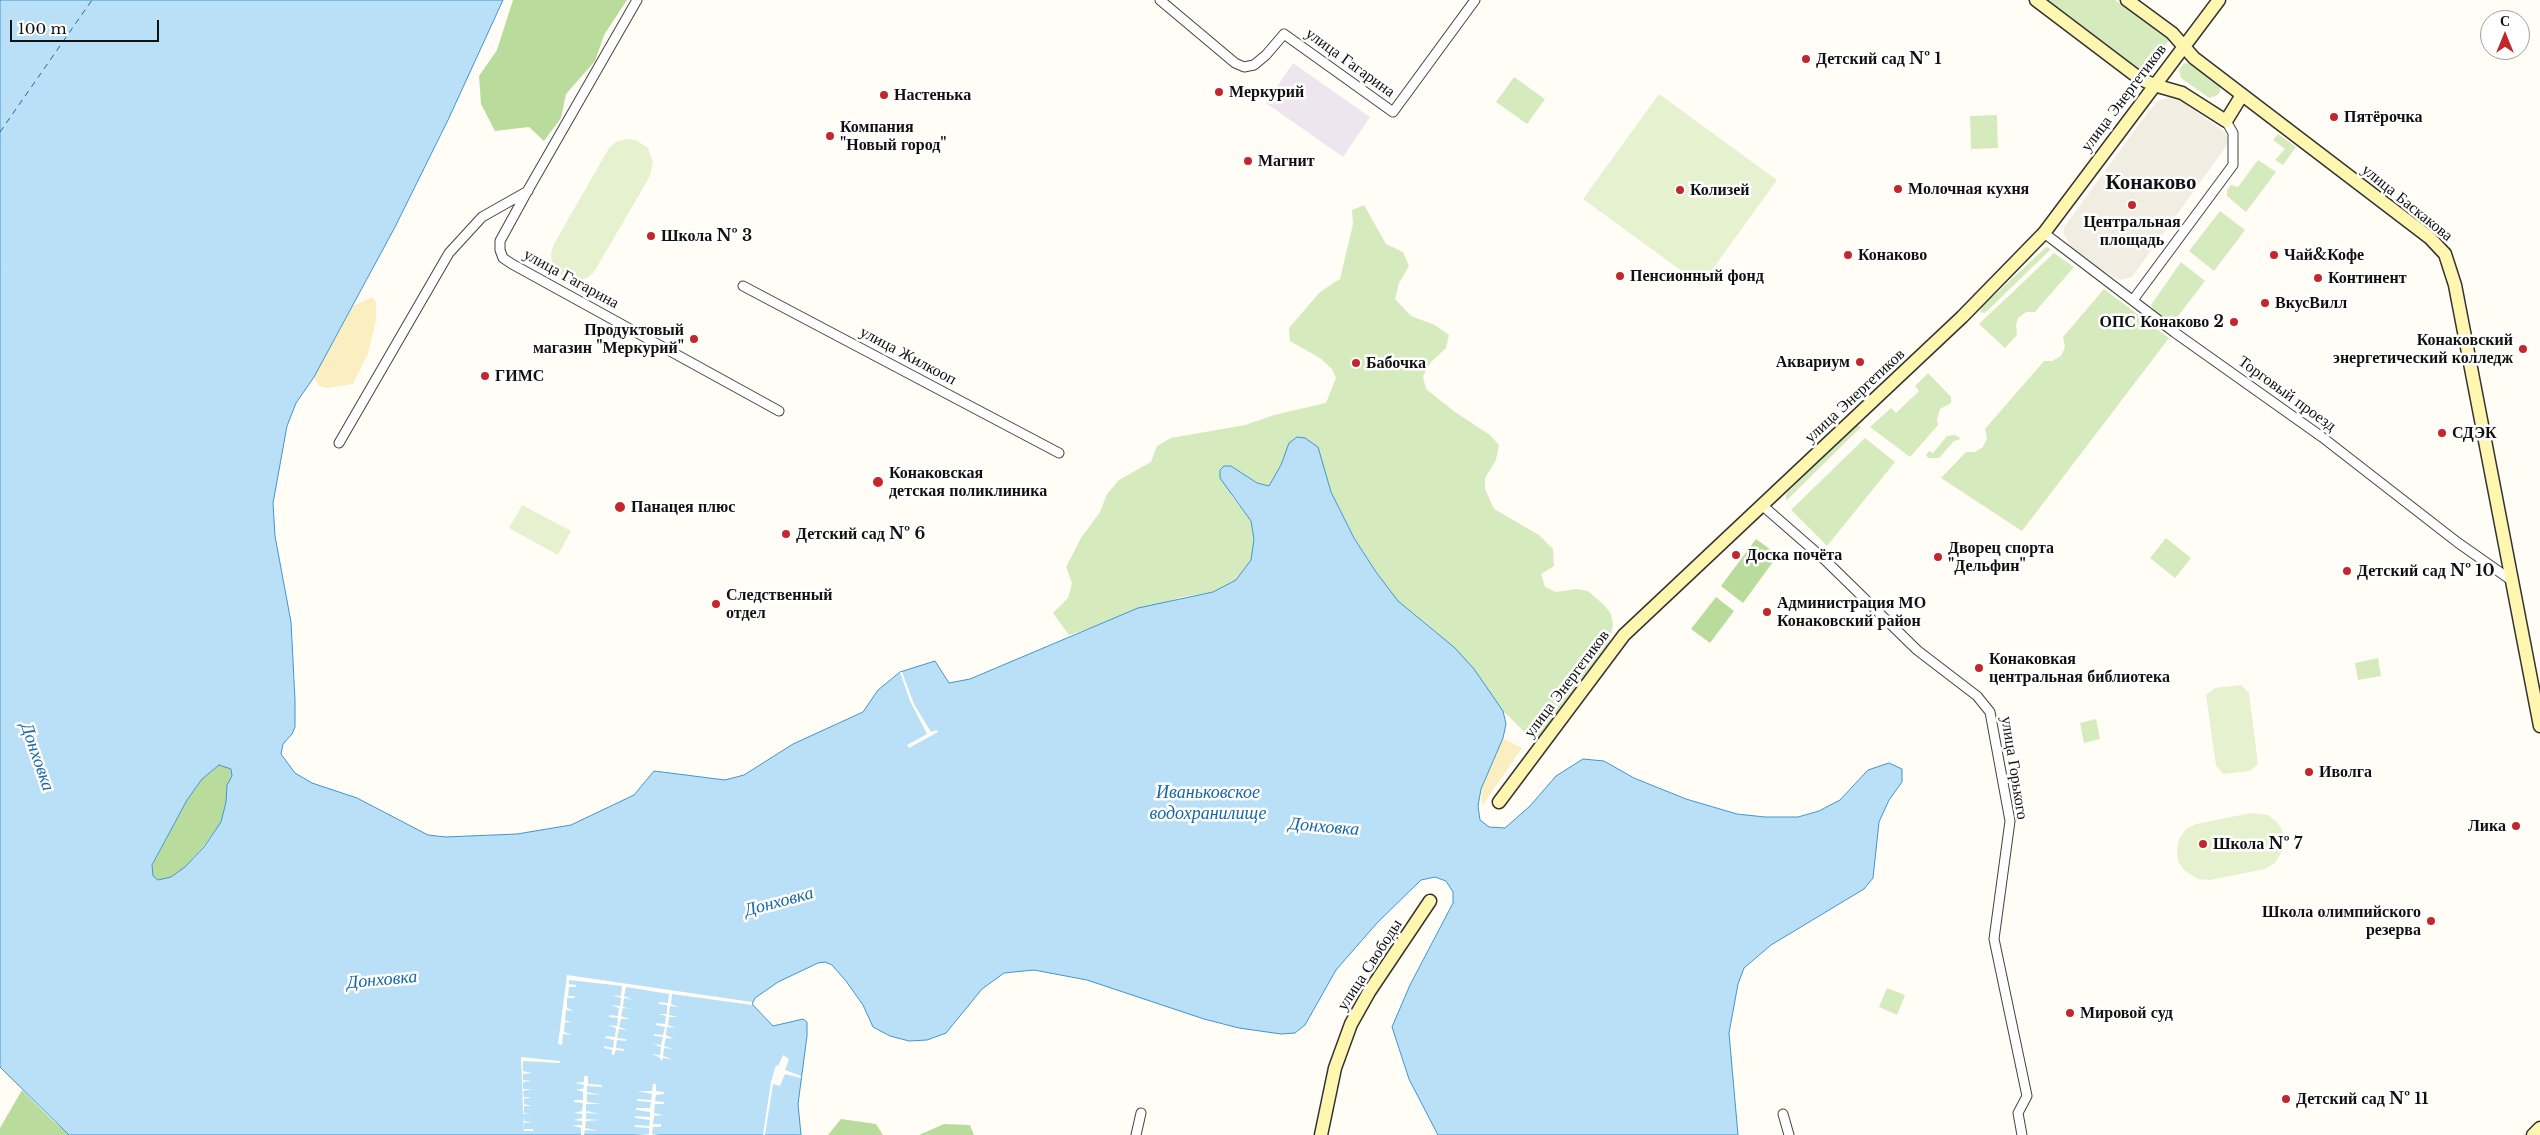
<!DOCTYPE html>
<meta charset="utf-8">
<style>
body{margin:0}
#map{position:relative;width:2540px;height:1135px;overflow:hidden;background:#fffdf5;font-family:"Libre Baskerville",serif}
canvas{display:block}
.north{position:absolute;left:2480px;top:10px;width:50px;height:50px;box-sizing:border-box;background:#fff;border:1px solid #a0a0a0;border-radius:50%;rotate:0deg;font-size:14px;font-weight:700;line-height:20px;text-align:center;color:#111}
.north::after{content:'';display:block;margin:auto;width:18px;height:22px;background:#c4262e;clip-path:polygon(50% 0,100% 100%,50% 72%,0 100%)}
.scale{position:absolute;left:10px;top:20px;width:149px;height:22px;box-sizing:border-box;border:2px solid #111;border-top:0;padding-left:6px;font-size:15px;line-height:18px;white-space:nowrap;color:#111;-webkit-text-stroke:4px #fff;paint-order:stroke}
</style>
<div id="map">
<canvas width="2540" height="1135"></canvas>
<div class="north">С</div>
<div class="scale">100 m</div>
</div>
<script>
const context = document.querySelector('canvas').getContext('2d');
context.lineJoin = 'round';
function fill(path, color) { context.fillStyle = color; context.fill(path, 'evenodd'); }
const poly = rows => new Path2D(rows.map(r => 'M' + r).join(''));
function stroke(path, color, width, dash) { context.strokeStyle = color; context.lineWidth = width; context.lineCap = dash ? 'butt' : 'round'; context.setLineDash(dash || []); context.stroke(path); }
function drawText(font, color, halo, rows, align = 'center') {
  context.font = font + ' "Libre Baskerville",serif'; context.lineWidth = 5; context.setLineDash([]); context.textBaseline = 'middle'; context.strokeStyle = halo; context.fillStyle = color; for (const [text, x, y, turn = 0] of rows) {
    context.save(); context.translate(x, y); context.rotate((+turn || 0) * Math.PI / 180); context.textAlign = isNaN(turn) ? turn : align; if (halo) context.strokeText(text, 0, 0); context.fillText(text, 0, 0); context.restore();
  }
}
const industrial = poly([
 [1293,63,1370,117,1343,157,1266,103]
]);
const green = poly([
 [2046,0,2115,0,2169,40,2145,74],
 [2184,63,2191,64,2220,85,2220,92,2216,96,2209,98,2181,78,2179,70],
 [1514,77,1545,99,1527,124,1496,102],
 [1997,115,1998,148,1971,149,1970,116],
 [2278,134,2296,147,2283,165,2275,160,2285,149,2273,140],
 [2258,160,2276,172,2246,212,2227,196,2227,190,2231,185,2238,187],
 [1364,205,1386,244,1403,252,1409,266,1399,283,1395,299,1411,316,1435,325,1449,335,1446,348,1431,362,1423,376,1426,389,1455,412,1490,435,1499,445,1496,460,1485,478,1485,489,1494,509,1539,535,1553,549,1554,566,1541,574,1545,587,1556,592,1576,589,1588,591,1604,605,1611,614,1613,624,1610,641,1535,742,1503,711,1455,648,1398,601,1376,572,1354,537,1331,492,1318,447,1305,438,1289,443,1281,465,1269,486,1257,483,1231,466,1231,495,1251,521,1254,538,1251,560,1236,580,1213,592,1182,597,1069,635,1053,613,1068,598,1072,583,1066,567,1081,538,1100,512,1107,494,1119,480,1151,462,1157,446,1171,438,1245,425,1274,415,1326,403,1336,378,1332,369,1320,358,1290,341,1289,328,1320,292,1340,279,1353,224,1352,210],
 [2220,211,2245,230,2214,271,2189,251],
 [2046,247,2051,249,1985,313,1980,312,1982,307],
 [2054,253,2074,267,2035,312,2026,312,2018,318,2016,325,2017,335,2005,348,1979,324],
 [2181,262,2205,281,2172,324,2155,312,2151,305],
 [2104,289,2169,338,2022,531,1941,478,1966,452,1975,452,1983,447,1987,438,1985,429,2044,361,2052,361,2061,356,2065,347,2063,337],
 [1928,373,1951,397,1951,403,1940,409,1937,420,1938,425,1910,457,1870,427,1891,408,1896,413,1919,391,1915,386],
 [1856,424,1861,427,1786,501,1786,494],
 [1955,435,1960,438,1959,440,1954,441,1939,458,1928,458,1926,455,1929,451,1933,453,1947,436],
 [1865,438,1895,462,1827,546,1791,510],
 [2166,538,2191,558,2175,578,2150,558],
 [2378,658,2381,676,2358,680,2355,663],
 [2096,719,2100,739,2084,743,2080,723],
 [1887,988,1905,995,1897,1015,1879,1007]
]);
const forest = poly([
 [513,0,627,0,604,35,595,61,566,94,561,118,544,141,529,127,495,131,481,104,479,76,497,50],
 [1756,539,1778,555,1743,603,1721,586],
 [1716,597,1734,611,1710,643,1691,629],
 [219,765,231,769,232,776,227,785,226,802,221,822,203,847,185,867,171,877,158,880,153,876,152,866,187,800,202,779],
 [22,1090,51,1119,69,1135,0,1135,0,1128],
 [841,1119,876,1124,883,1135,828,1135],
 [944,1124,970,1125,974,1135,919,1135]
]);
const sand = poly([
 [372,297,376,302,376,320,368,353,353,384,327,388,319,386,314,377,353,306],
 [1503,738,1522,748,1482,806,1481,789]
]);
const pitch = poly([
 [1659,94,1777,180,1701,285,1583,199],
 [626,139,636,140,648,148,653,162,650,176,594,272,587,278,578,281,564,278,556,271,552,263,551,253,554,244,609,148,616,142],
 [522,505,571,531,558,555,509,528],
 [2241,685,2249,693,2258,764,2250,771,2223,774,2216,765,2206,695,2215,688],
 [2251,813,2268,815,2277,822,2283,832,2284,848,2275,863,2265,869,2210,880,2198,879,2184,870,2178,861,2177,849,2179,839,2186,829,2196,824]
]);
const plaza = poly([
 [2169,97,2178,99,2225,132,2228,138,2227,145,2132,277,2120,280,2105,272,2071,247,2064,235,2064,227,2148,112,2158,101]
]);
const water = poly([
 [0,0,503,0,448,120,395,227,314,377,296,403,287,426,273,503,275,536,291,622,295,700,295,727,292,734,283,744,281,754,295,773,312,783,357,798,428,835,446,837,517,834,571,825,634,795,654,771,725,780,744,775,793,744,863,712,878,690,900,672,935,661,949,683,970,679,1138,608,1213,592,1236,580,1251,560,1254,539,1251,521,1220,478,1220,470,1224,466,1231,466,1257,483,1269,486,1281,465,1289,443,1297,437,1305,438,1318,447,1331,492,1354,538,1376,572,1398,601,1455,648,1474,669,1503,711,1506,724,1503,738,1481,789,1478,806,1480,820,1489,827,1505,828,1530,806,1556,776,1583,759,1604,761,1634,778,1686,799,1737,814,1765,817,1798,817,1819,811,1840,800,1868,770,1889,763,1902,769,1902,782,1889,800,1879,822,1873,878,1864,889,1771,945,1744,968,1738,984,1729,1033,1738,1135,1438,1135,1409,1079,1392,1027,1410,985,1453,903,1453,892,1446,881,1435,877,1421,880,1377,923,1336,970,1305,1025,1295,1033,1281,1034,1239,1028,1204,1019,1087,980,1034,970,1004,973,982,989,946,1033,927,1040,909,1041,890,1036,873,1027,863,1005,846,981,832,965,825,962,818,963,778,982,755,998,752,1004,773,1026,803,1019,807,1022,807,1036,798,1104,801,1135,69,1135,0,1067,0,0],
 [219,765,231,769,232,776,227,785,226,802,221,822,204,847,185,867,171,877,158,880,153,876,152,865,187,800,202,779,219,765]
]);
const pier = poly([
 [900,672,902,672,914,704,931,732,937,730,938,732,909,748,907,745,927,734,910,701],
 [567,975,752,1002,752,1005,672,994,671,1004,679,1007,670,1006,669,1015,678,1017,669,1017,668,1025,676,1028,667,1027,666,1035,674,1039,666,1038,664,1046,673,1049,664,1048,663,1056,672,1059,663,1058,662,1061,659,1057,651,1054,660,1055,661,1047,653,1044,661,1045,663,1037,654,1036,654,1034,663,1035,665,1027,656,1025,656,1023,665,1024,666,1016,658,1014,667,1014,667,1005,659,1004,659,1002,668,1003,669,994,626,987,624,996,633,1000,624,998,623,1007,631,1009,623,1008,621,1016,630,1019,621,1019,619,1027,628,1030,619,1029,617,1038,626,1039,626,1041,617,1040,616,1048,624,1049,624,1051,616,1050,614,1055,612,1055,612,1050,604,1048,604,1046,613,1048,614,1040,605,1038,606,1036,615,1037,616,1028,608,1025,617,1026,618,1018,609,1017,609,1015,618,1016,619,1008,611,1005,620,1006,621,998,612,995,621,996,622,986,569,980,569,984,576,985,576,987,569,987,568,996,575,996,574,998,567,998,567,1008,574,1011,566,1010,565,1020,572,1023,565,1022,564,1032,572,1035,563,1034,562,1045,558,1044],
 [783,1055,789,1059,785,1070,801,1076,801,1078,785,1074,780,1086,773,1084,765,1135,763,1135,771,1082,776,1065,778,1066],
 [521,1057,560,1061,560,1063,523,1061,523,1071,532,1073,523,1074,523,1080,532,1081,523,1082,523,1089,532,1089,523,1091,524,1097,532,1097,524,1099,524,1104,532,1106,524,1106,524,1113,532,1113,523,1114,524,1121,532,1122,524,1123,524,1129,533,1129,533,1131,524,1131,524,1135],
 [584,1076,588,1076,588,1084,602,1085,602,1087,587,1086,587,1092,601,1095,587,1094,587,1102,601,1104,586,1104,586,1111,600,1114,586,1113,586,1119,600,1120,586,1121,585,1128,599,1131,585,1130,584,1135,581,1135,581,1128,572,1125,582,1125,582,1121,573,1120,582,1118,582,1114,574,1113,582,1111,583,1103,574,1102,574,1100,583,1100,583,1092,575,1089,583,1089,584,1085,575,1083,584,1082],
 [653,1084,656,1084,656,1091,664,1092,664,1094,656,1095,655,1101,664,1102,664,1104,655,1104,654,1113,663,1115,654,1116,653,1124,661,1124,661,1127,653,1127,652,1134,660,1135,634,1135,649,1134,649,1128,635,1127,635,1125,649,1126,650,1120,635,1118,635,1116,650,1117,650,1112,636,1110,636,1108,650,1108,651,1102,637,1101,637,1099,651,1100,652,1094,637,1091,652,1091]
]);
const ferry = poly([
 [0,132,92,0]
]);
const street = poly([
 [637,0,528,190,500,241,500,250,503,258,512,264,779,411],
 [1160,0,1235,63,1244,67,1254,65,1266,55,1284,34,1393,112,1475,0],
 [2044,233,2174,332,2322,437,2457,542,2511,580],
 [743,286,1059,453],
 [2133,300,2233,165,2233,133,2226,121],
 [339,443,449,253,482,217,528,191],
 [1763,506,1825,560,1917,650,1977,696,1990,712,2010,821,1994,939,2027,1096,2018,1113,2022,1135],
 [1783,1114,1789,1135],
 [1136,1135,1141,1113]
]);
const secondary = poly([
 [2036,0,2139,78,2154,85,2182,93,2226,121,2242,95],
 [2127,0,2172,33,2194,58,2430,238,2445,254,2455,285,2540,726],
 [1499,802,1624,635,1962,317,2044,233,2219,0],
 [1321,1135,1335,1068,1351,1024,1369,992,1430,901],
 [2533,1135,2540,1128]
]);
const markers = [
 [1806,59,5,"#c4262e"],
 [1219,92,5,"#c4262e"],
 [884,95,5,"#c4262e"],
 [2334,117,5,"#c4262e"],
 [830,136,5,"#c4262e"],
 [1248,161,5,"#c4262e"],
 [1898,189,5,"#c4262e"],
 [1680,190,5,"#c4262e"],
 [2132,205,5,"#c4262e"],
 [651,236,5,"#c4262e"],
 [1848,255,5,"#c4262e"],
 [2274,255,5,"#c4262e"],
 [1620,276,5,"#c4262e"],
 [2318,278,5,"#c4262e"],
 [2265,303,5,"#c4262e"],
 [2234,322,5,"#c4262e"],
 [694,339,5,"#c4262e"],
 [2523,349,5,"#c4262e"],
 [1860,362,5,"#c4262e"],
 [1356,363,5,"#c4262e"],
 [485,376,5,"#c4262e"],
 [2442,433,5,"#c4262e"],
 [878,482,6,"#c4262e"],
 [620,507,6,"#c4262e"],
 [786,534,5,"#c4262e"],
 [1736,555,5,"#c4262e"],
 [1938,557,5,"#c4262e"],
 [2347,571,5,"#c4262e"],
 [716,604,5,"#c4262e"],
 [1767,612,5,"#c4262e"],
 [1979,668,5,"#c4262e"],
 [2309,772,5,"#c4262e"],
 [2516,826,5,"#c4262e"],
 [2203,844,5,"#c4262e"],
 [2431,921,5,"#c4262e"],
 [2070,1013,5,"#c4262e"],
 [2286,1099,5,"#c4262e"]
];
const poiNames = [
 ["Детский сад № 1",1816,59],
 ["Меркурий",1229,92],
 ["Настенька",894,95],
 ["Пятёрочка",2344,117],
 ["Компания",840,127],
 ["\"Новый город\"",840,145],
 ["Магнит",1258,161],
 ["Молочная кухня",1908,189],
 ["Колизей",1690,190],
 ["Центральная",2132,222,"center"],
 ["площадь",2132,240,"center"],
 ["Школа № 3",661,236],
 ["Конаково",1858,255],
 ["Чай&Кофе",2284,255],
 ["Пенсионный фонд",1630,276],
 ["Континент",2328,278],
 ["ВкусВилл",2275,303],
 ["ОПС Конаково 2",2224,322,"right"],
 ["Продуктовый",684,330,"right"],
 ["магазин \"Меркурий\"",684,348,"right"],
 ["Конаковский",2513,340,"right"],
 ["энергетический колледж",2513,358,"right"],
 ["Аквариум",1850,362,"right"],
 ["Бабочка",1366,363],
 ["ГИМС",495,376],
 ["СДЭК",2452,433],
 ["Конаковская",889,473],
 ["детская поликлиника",889,491],
 ["Панацея плюс",631,507],
 ["Детский сад № 6",796,534],
 ["Дворец спорта",1948,548],
 ["\"Дельфин\"",1948,566],
 ["Доска почёта",1746,555],
 ["Детский сад № 10",2357,571],
 ["Следственный",726,595],
 ["отдел",726,613],
 ["Администрация МО",1777,603],
 ["Конаковский район",1777,621],
 ["Конаковкая",1989,659],
 ["центральная библиотека",1989,677],
 ["Иволга",2319,772],
 ["Лика",2506,826,"right"],
 ["Школа № 7",2213,844],
 ["Школа олимпийского",2421,912,"right"],
 ["резерва",2421,930,"right"],
 ["Мировой суд",2080,1013],
 ["Детский сад № 11",2296,1099]
];
const streetNames = [
 ["улица Гагарина",1350,63,36],
 ["улица Энергетиков",2124,98,-53],
 ["улица Баскакова",2407,203,39],
 ["улица Гагарина",571,279,29],
 ["улица Жилкооп",908,356,28],
 ["Торговый проезд",2287,394,36],
 ["улица Энергетиков",1855,396,-43],
 ["улица Энергетиков",1567,684,-53],
 ["улица Горького",2014,768,81],
 ["улица Свободы",1370,965,-57]
];
const waterNames = [
 ["Донховка",37,757,71],
 ["Иваньковское",1208,793],
 ["водохранилище",1208,814],
 ["Донховка",1324,827,5],
 ["Донховка",779,902,-15],
 ["Донховка",382,980,-5]
];
const districtNames = [
 ["Конаково",2151,183]
];
fill(industrial, '#eee6ef');
fill(green, '#d5ebbd');
fill(forest, '#b9dc9c');
fill(sand, '#fbeec1');
fill(pitch, '#e6f2cf');
fill(plaza, '#f1ede2');
fill(water, '#b9e0f7');
stroke(water, '#3f96cf', 1);
fill(pier, '#fffdf5');
stroke(ferry, '#1768a6', 1, [6, 5]);
stroke(street, '#444', 11);
stroke(secondary, '#333', 15);
stroke(street, '#fff', 9);
stroke(secondary, '#fff6b0', 12);
for (const [x, y, r, color] of markers) { const dot = new Path2D(); dot.arc(x, y, r, 0, 2 * Math.PI); context.fillStyle = color; context.fill(dot); stroke(dot, '#fff', 2); }
drawText('bold 16px', '#111', '#fff', poiNames, 'left');
drawText('16px', '#111', '#fff', streetNames);
drawText('italic 18px', '#1768a6', '#fff', waterNames);
drawText('bold 21px', '#111', '#fff', districtNames);
</script>
